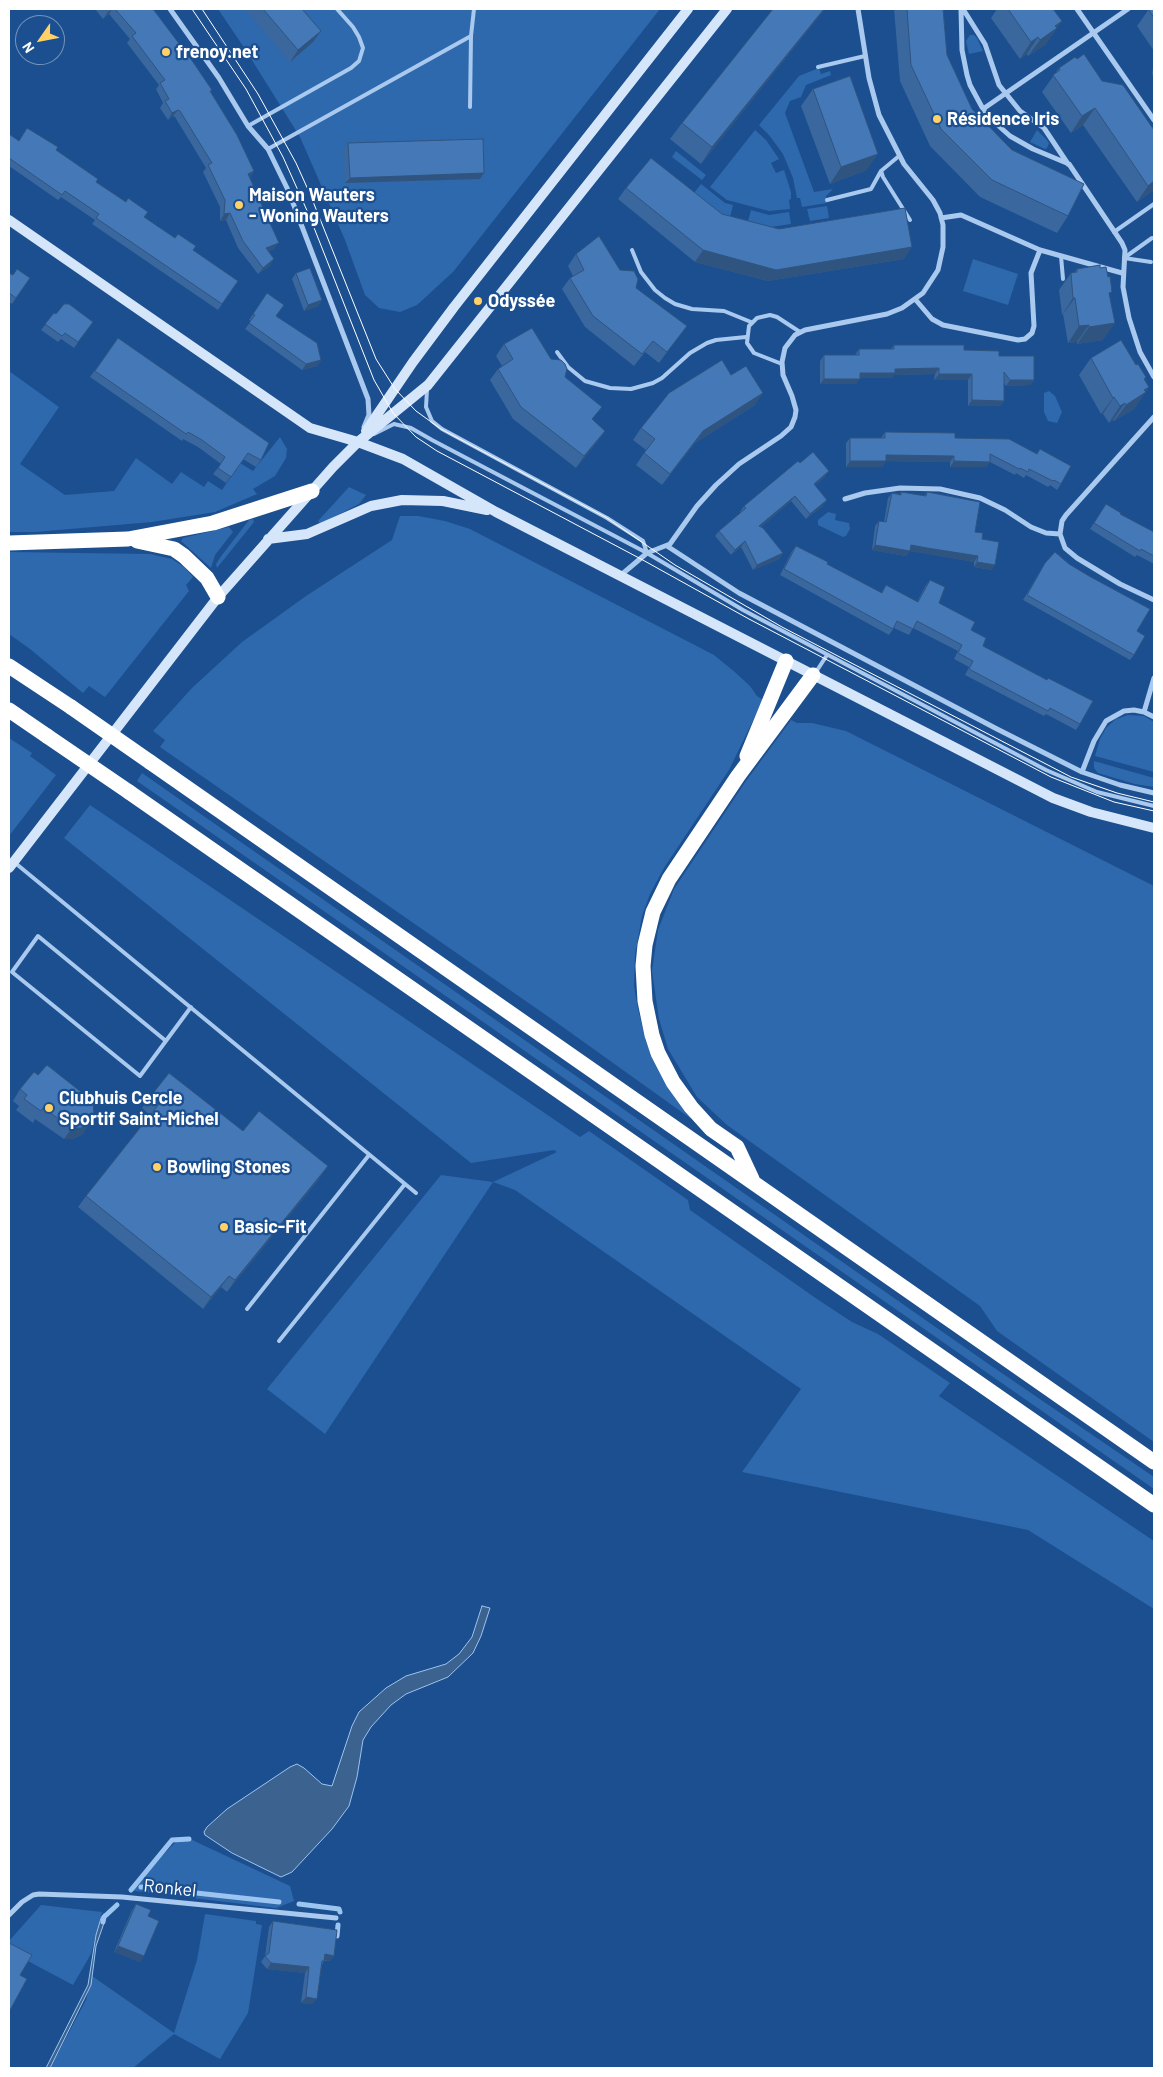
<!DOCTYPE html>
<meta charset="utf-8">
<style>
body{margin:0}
#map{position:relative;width:1163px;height:2077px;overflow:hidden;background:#1b4f8f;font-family:Barlow,sans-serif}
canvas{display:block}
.frame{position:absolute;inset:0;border:10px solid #fff;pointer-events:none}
.north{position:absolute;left:15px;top:15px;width:50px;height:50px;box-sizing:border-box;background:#1b4f8f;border:1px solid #7695bc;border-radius:50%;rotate:237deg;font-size:14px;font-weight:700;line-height:20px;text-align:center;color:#fff}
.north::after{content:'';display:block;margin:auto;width:18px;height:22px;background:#ffd166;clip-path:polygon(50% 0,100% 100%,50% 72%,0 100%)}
</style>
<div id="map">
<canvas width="1163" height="2077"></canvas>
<div class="frame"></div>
<div class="north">N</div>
</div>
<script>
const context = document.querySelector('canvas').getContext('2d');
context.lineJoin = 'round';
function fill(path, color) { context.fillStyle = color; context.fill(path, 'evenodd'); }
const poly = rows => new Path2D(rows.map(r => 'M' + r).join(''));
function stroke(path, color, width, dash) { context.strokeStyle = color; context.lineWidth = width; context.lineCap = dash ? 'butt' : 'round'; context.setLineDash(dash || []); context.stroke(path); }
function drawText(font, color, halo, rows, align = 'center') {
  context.font = font + ' Barlow,sans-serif'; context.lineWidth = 4.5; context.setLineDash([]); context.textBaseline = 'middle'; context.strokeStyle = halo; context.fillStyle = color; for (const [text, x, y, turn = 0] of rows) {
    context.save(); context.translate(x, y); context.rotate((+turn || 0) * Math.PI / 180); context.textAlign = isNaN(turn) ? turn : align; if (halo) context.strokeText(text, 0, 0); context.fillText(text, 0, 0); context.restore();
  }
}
const green = poly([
 [218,9,660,9,453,272,417,305,400,312,379,308,365,295,345,240,300,137,245,49],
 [970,35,974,35,977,38,983,51,969,54,966,41],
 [819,68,821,74,830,71,831,75,806,85,801,97,790,101,785,113,814,192,833,189,826,196,827,203,802,207,800,198,797,198,793,178,783,154,769,135,759,125,799,76],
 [755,130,766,140,779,159,771,163,776,173,784,170,791,192,791,199,789,200,790,209,769,211,727,200,710,187],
 [1037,130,1046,139,1049,143,1047,148,1045,149,1030,142],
 [676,151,706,175,702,180,672,157],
 [701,184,725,203,733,205,730,217,722,215,694,193],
 [827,206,829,218,810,221,807,209],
 [751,210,769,215,789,212,791,224,771,227,748,221],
 [973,259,1018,274,1008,305,963,291],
 [9,371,59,407,20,464,65,495,114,491,136,458,172,484,181,472,204,487,208,481,222,490,240,463,253,471,280,437,287,449,286,458,275,476,253,489,257,494,215,512,152,522,35,532,9,532],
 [1049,391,1055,396,1062,412,1057,423,1048,421,1044,412,1044,393],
 [349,487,366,495,359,504,320,524,318,521],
 [828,512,836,514,835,520,849,523,850,529,846,536,843,537,818,525,818,520],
 [400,516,418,516,445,521,470,529,714,655,736,673,750,686,757,696,763,700,729,770,664,868,650,894,642,916,635,955,634,986,638,1009,646,1042,656,1065,692,1118,690,1118,553,1020,160,747,165,740,153,731,192,688,242,642,306,596,392,540],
 [253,519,254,522,217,568,216,564,222,555,249,520],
 [229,527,233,532,215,555,211,568,181,541,183,538],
 [9,552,150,554,172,559,184,567,193,577,186,585,189,591,105,697,89,686,83,693,30,649,9,634],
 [1128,715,1144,716,1154,722,1154,772,1095,756,1100,739,1106,728,1116,719],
 [791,720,797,723,812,723,846,731,1154,886,1154,1442,997,1331,980,1306,727,1125,697,1097,668,1049,659,1019,652,971,658,930,674,889,746,781],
 [9,738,32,753,30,756,56,775,9,836],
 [1094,761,1154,778,1154,787,1135,784,1098,773,1094,768],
 [142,773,990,1365,1154,1477,1154,1489,137,781],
 [90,805,580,1137,589,1131,688,1200,690,1210,817,1299,852,1322,878,1334,950,1383,939,1396,1154,1541,1154,1609,1028,1530,742,1472,801,1389,515,1190,493,1182,325,1434,267,1389,441,1175,493,1182,557,1152,554,1150,471,1163,64,838],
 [181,1837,188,1838,290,1886,294,1901,276,1908,127,1890],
 [41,1905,102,1912,91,1954,73,1985,9,1951,9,1941],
 [205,1914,256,1921,256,1924,262,1925,248,2013,220,2059,174,2034,133,2068,50,2068,86,2000,92,1976,174,2033,197,1960]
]);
const water = poly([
 [482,1606,490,1608,481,1636,473,1653,448,1677,406,1694,391,1705,371,1727,363,1740,357,1777,349,1806,332,1829,292,1872,281,1877,232,1853,205,1835,204,1832,207,1827,227,1809,290,1767,297,1764,304,1768,322,1784,332,1786,352,1726,359,1712,386,1688,406,1676,446,1664,459,1654,472,1637,482,1606],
 [104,1914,104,1923,96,1946,91,1985,50,2068,46,2068,88,1985,96,1935,101,1918,104,1914]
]);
const stream = poly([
 [141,1887,279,1902],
 [131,1890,172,1840,189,1839],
 [299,1904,339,1909,340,1912],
 [103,1922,104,1917,117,1905],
 [337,1936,338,1925]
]);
const lane = poly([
 [818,67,865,56],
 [470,107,471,36],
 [248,126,351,68,359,61,363,48,359,37,353,27,337,9],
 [268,149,471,36,474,9],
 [881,171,883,177,910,220],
 [827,200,871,189,881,171,899,156],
 [1114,232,1154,204],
 [632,250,641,272,655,290,665,298,675,304,692,309,724,311,751,322],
 [1061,256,1063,279],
 [1124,258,1152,238],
 [1124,258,1151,262],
 [557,352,568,367,585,381,610,388,631,389,653,383,662,378,690,353,707,343,716,340,746,337],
 [782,364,754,353,747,343,749,326,757,318,770,315,777,317,800,332],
 [427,390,426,407,432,421,442,429,607,518,643,541,647,553],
 [374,434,394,424,411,428,432,440,647,553,743,610,1046,770,1097,792,1154,806],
 [816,672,827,655],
 [14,862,416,1193],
 [166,1041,38,936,12,972,140,1076,191,1007],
 [247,1309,369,1155],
 [279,1341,405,1184]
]);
const street = poly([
 [170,9,219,78,248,126,268,149,288,190,368,399,369,415,364,427],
 [961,9,962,50,967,75,970,85,983,109,991,119,1010,136,1033,149,1069,164,1122,243,1125,250,1123,287,1129,318,1140,352,1154,377],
 [963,9,985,44,999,85,1020,111,1044,128,1068,164],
 [1077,9,1154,120],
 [983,109,1128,9],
 [941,218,961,215,1040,250,1122,273],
 [915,299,932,319,943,325,1018,340,1025,339,1032,333,1034,326,1031,273,1040,250],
 [1154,417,1066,515,1062,521,1060,534,1065,548,1077,558,1120,584,1154,600],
 [845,499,865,493,900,488,940,489,980,498,1005,510,1031,527,1046,533,1060,534],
 [667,546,739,593,997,729,1082,772,1120,785,1154,793],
 [621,575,647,553,670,544,697,506,716,485,739,464,781,436,791,427,795,417,796,410,792,396,783,375,782,362,785,348,795,335,805,330,887,314,902,308,923,293,938,270,943,247,943,225,940,213,933,200,904,164,879,115,869,78,858,9],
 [1144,712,1154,678],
 [1082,772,1094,741,1106,721,1124,711,1134,710,1144,712,1154,717],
 [9,1915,22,1902,33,1895,39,1894,122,1897,336,1918]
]);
const secondary = poly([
 [9,220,310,428,358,442,403,459,496,512,1053,798,1091,812,1154,828],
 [366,431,413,362,454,307,688,9],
 [268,539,307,534,371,506,402,500,443,501,487,510],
 [9,868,218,597,333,467,358,442,428,385,727,9]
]);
const highway = poly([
 [137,541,174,549,184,556,207,578,218,597],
 [9,543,128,539,213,523,312,491],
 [9,666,71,707],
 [9,710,47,736],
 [747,756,786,661],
 [150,762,1154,1462],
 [129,792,1154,1505],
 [752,1179,737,1147,711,1129,691,1107,673,1082,658,1053,652,1035,645,1001,643,966,645,945,653,912,669,879,738,776,813,675]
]);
const tram = poly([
 [192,9,246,89,283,157,309,215,374,380,393,413,416,437,437,451,641,559,749,619,1051,777,1114,802,1154,811],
 [202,9,258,94,296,163,310,194,376,359,395,389,416,411,441,429,607,518,675,565,782,627,1071,777,1117,793,1154,802]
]);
const highwayBridge = poly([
 [71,707,150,762],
 [47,736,129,792]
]);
const wall = poly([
 [95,9,153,9,212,90,210,92,254,171,250,177,274,249,269,251,270,266,258,274,238,248,226,220,220,221,220,207,203,172,206,168,175,117,173,116,168,120,160,108,163,103,156,89,159,85,127,43,130,39,109,14,103,19],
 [245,9,302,9,313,42,290,62],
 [825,9,701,164,670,139,682,123],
 [894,9,943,9,947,55,972,109,1012,150,1068,216,1057,233,980,197,930,146,900,81],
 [997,9,1053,9,1062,21,1045,45,1028,56,1027,54,1020,59,991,18],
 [1149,9,1154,9,1154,51,1137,26],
 [1077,59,1102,81,1154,190,1137,202,1083,125,1071,133,1042,92,1059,68],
 [1154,60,1154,78,1152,74],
 [813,89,867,170,830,184,801,106],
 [9,134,19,141,56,150,96,182,144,217,238,281,218,310,92,224,95,220,61,197,58,200,9,166],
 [348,143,484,173,480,179,345,183,344,149],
 [626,188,779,229,904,259,768,281,695,262,618,199],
 [576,254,620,270,636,288,687,326,659,363,645,352,634,366,585,327,562,289,570,278,573,276,568,266],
 [1077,269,1110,296,1103,340,1077,344,1077,342,1068,343,1063,314,1062,315,1059,290,1071,273,1074,273],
 [9,273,13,275,30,278,12,304,9,302],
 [296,273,322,300,318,306,304,311,292,279],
 [267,293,276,316,321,360,317,366,302,370,245,329,251,321,249,320],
 [54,313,93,322,74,348,61,339,58,342,41,330],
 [118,338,261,460,256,467,243,459,226,483,213,474,221,464,198,447,183,439,182,441,90,377],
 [504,344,551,359,565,377,593,420,605,431,597,442,576,468,513,419,490,380,498,369,502,366,496,356],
 [894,345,964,350,999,356,1034,380,1030,385,1006,386,1004,383,1004,401,1000,406,968,406,968,380,934,380,935,374,894,375,891,378,860,378,856,384,820,384,820,361,824,355,855,355,859,349,891,349],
 [1091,358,1136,365,1146,377,1145,380,1149,387,1134,409,1114,421,1113,420,1109,423,1103,414,1101,414,1079,375],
 [731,375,755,405,695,443,662,485,636,465,646,450,633,440,641,428],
 [885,432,955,438,1037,453,1040,449,1061,484,1057,490,1050,485,1048,487,1026,475,1024,478,1016,473,1015,475,990,462,986,467,950,467,950,462,886,461,882,467,846,467,846,443,850,438,881,438],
 [800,463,825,477,815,485,823,506,806,519,791,501,761,527,783,553,779,559,753,570,741,547,731,555,715,536,719,531,741,513,740,512,744,506],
 [901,492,924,496,927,492,975,532,982,539,992,570,974,567,974,562,923,553,910,551,906,556,872,550,875,526,879,521,884,522,888,498,892,493,900,494],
 [1106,504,1120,514,1154,532,1154,564,1137,555,1135,557,1090,529],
 [796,546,827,564,881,593,886,585,917,602,926,585,930,580,939,603,971,630,983,646,1080,724,1076,730,1046,714,1044,716,965,675,969,667,954,659,958,651,913,628,909,635,894,628,889,635,780,575,792,551],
 [1045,563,1069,564,1089,576,1137,631,1134,655,1130,660,1023,600],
 [20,1089,83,1134,73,1139,64,1139,35,1119,33,1123,16,1110,19,1106,13,1101],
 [150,1097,243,1131,320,1178,227,1292,221,1287,203,1309,78,1207,86,1196,150,1115,142,1108],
 [136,1904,148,1916,144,1956,140,1962,114,1952,132,1910],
 [273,1921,334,1956,330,1961,324,1961,322,1965,313,2004,301,2003,305,1973,267,1969,261,1962,265,1956,269,1927]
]);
const shadedWall = poly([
 [112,9,109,14,103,19,108,12],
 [824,9,825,9,701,164,712,147],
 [1062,21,1045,45,1028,56,1040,40,1055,26],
 [321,31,313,42,290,62,298,50],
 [1038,37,1027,54,1020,59,1031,42],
 [1095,108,1083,125,1071,133,1082,116],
 [178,110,173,116,168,120,172,113],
 [878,154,867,170,830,184,841,167],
 [254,171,250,177,248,174],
 [484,173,480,179,345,183,350,178],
 [1154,181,1154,190,1137,202,1148,186],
 [230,213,226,220,220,221,224,214],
 [279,243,274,249,261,254,266,248],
 [912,247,904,259,768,281,695,262,703,250],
 [274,259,270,266,258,274,263,268],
 [1073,298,1075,298,1063,314,1062,315],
 [322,300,318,306,304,311,308,305],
 [1115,323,1103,340,1077,344,1089,327],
 [1089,325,1077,342,1068,343,1079,326],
 [687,326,679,337,659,363,667,352],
 [321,360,317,366,302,370,306,364],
 [939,368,935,374,894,375,891,378,856,378,860,373,895,369],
 [939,374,972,374,968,380,934,380],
 [824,379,860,379,856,384,820,384],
 [1010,380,1034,380,1030,385,1006,386],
 [1149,387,1134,409,1114,421,1126,405,1144,390],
 [763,393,755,405,695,443,662,485,703,431],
 [1114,397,1103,414,1101,414,1113,398],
 [972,400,1004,401,1000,406,968,406],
 [1125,403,1113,420,1109,423,1120,406],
 [605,431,597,442,576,468,584,456],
 [886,455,954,456,950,462,882,461],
 [850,461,886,461,882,467,846,467],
 [954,461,990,462,986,467,950,467],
 [829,471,825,477,810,489,814,484],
 [795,496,791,501,755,532,759,526],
 [827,500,823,506,806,519,810,514],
 [745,541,741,547,731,555,735,550],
 [875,545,911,545,978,556,974,562,910,551,906,556,872,550],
 [783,553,779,559,753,570,757,565],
 [977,562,995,565,992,570,974,567],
 [91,1122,83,1134,73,1139,64,1139,72,1128],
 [328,1166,320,1178,227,1292,235,1280],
 [229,1276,221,1287,203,1309,211,1297],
 [118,1946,144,1956,140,1962,114,1952],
 [325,1954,334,1956,330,1961,321,1960],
 [271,1963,309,1967,305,1973,267,1969],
 [306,1997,317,1999,313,2004,301,2003]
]);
const building = poly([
 [105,9,112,9,108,12,105,9],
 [115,9,153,9,193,62,212,90,210,91,237,135,254,171,248,174,279,243,266,248,274,259,263,268,243,241,230,213,224,214,225,200,208,165,212,163,180,111,178,110,172,113,165,101,169,99,160,83,165,80,132,36,136,33,115,9],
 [263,9,302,9,321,31,298,50,263,9],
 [773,9,824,9,712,147,682,123,773,9],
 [907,9,943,9,947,55,972,109,1012,150,1084,184,1068,216,992,180,941,129,911,65,907,9],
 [1008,9,1053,9,1062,21,1055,26,1057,28,1040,40,1038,37,1031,42,1008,9],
 [1150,9,1154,9,1154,18,1149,10,1150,9],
 [1084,54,1102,81,1123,85,1154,130,1154,181,1148,186,1095,108,1082,116,1053,75,1060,70,1059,68,1075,57,1077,59,1084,54],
 [850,76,878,154,841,167,813,89,850,76],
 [27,128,58,147,56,150,98,179,96,182,126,202,128,198,148,212,144,217,175,238,178,234,196,246,193,250,238,281,222,304,96,218,99,214,65,191,62,195,9,158,9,134,19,141,27,128],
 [483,139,484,173,350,178,348,143,483,139],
 [651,158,722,214,779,229,905,208,912,247,776,270,703,250,626,188,651,158],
 [599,236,620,270,634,271,638,279,636,288,687,326,667,352,653,341,642,354,593,316,570,278,584,270,576,254,599,236],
 [1100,265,1100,268,1106,267,1108,277,1110,276,1112,292,1109,293,1115,323,1089,327,1089,325,1079,326,1075,298,1073,298,1071,273,1077,272,1077,269,1100,265],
 [310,268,322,300,308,305,296,273,310,268],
 [17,269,30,278,16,298,9,293,9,273,13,275,17,269],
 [267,293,284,305,276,316,317,343,321,360,306,364,249,323,255,315,253,314,267,293],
 [64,304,69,304,93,322,78,342,65,333,62,336,45,324,54,313,56,314,64,304],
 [532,328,551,359,561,360,565,364,567,369,565,377,602,407,592,419,605,431,584,456,521,407,498,369,513,359,504,344,532,328],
 [118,338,269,443,261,460,248,453,231,477,218,468,225,457,202,440,188,432,186,434,95,371,118,338],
 [1121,340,1136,365,1138,364,1146,377,1144,379,1149,387,1144,390,1146,392,1126,405,1125,403,1120,406,1114,397,1113,398,1091,358,1121,340],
 [894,345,964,345,964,350,999,351,999,356,1034,356,1034,380,1010,380,1004,372,1004,401,972,400,972,374,939,374,939,368,895,369,895,373,860,373,860,379,824,379,824,355,859,355,859,349,894,349,894,345],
 [722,360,731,375,746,366,763,393,703,431,670,474,644,453,655,439,641,428,669,393,722,360],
 [885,432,955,433,955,438,1009,439,1037,454,1040,449,1071,466,1061,484,1054,480,1053,481,1029,469,1028,472,1020,468,1019,469,990,454,990,462,954,461,954,456,886,455,886,461,850,461,850,438,885,438,885,432],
 [813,452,829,471,814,484,827,500,810,514,795,496,759,526,763,528,783,553,757,565,745,541,735,550,719,531,746,508,744,506,798,461,800,463,813,452],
 [901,492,926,496,927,492,980,502,975,532,983,533,982,539,999,542,995,565,977,562,978,556,927,548,911,545,910,551,875,545,879,521,886,522,892,493,901,495,901,492],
 [1106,504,1121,513,1120,514,1154,532,1154,556,1141,549,1140,551,1094,523,1106,504],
 [796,546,828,562,827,564,882,593,886,585,918,602,930,580,945,587,939,603,975,622,971,630,986,638,983,646,1047,680,1048,678,1093,701,1080,724,1050,708,1048,711,969,669,973,661,958,653,962,645,917,621,913,629,897,621,893,629,784,569,796,546],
 [1055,552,1069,564,1089,576,1150,609,1137,631,1145,636,1134,655,1027,595,1045,563,1055,552],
 [47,1065,90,1099,93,1103,94,1114,91,1122,81,1128,72,1128,43,1108,41,1111,24,1099,27,1095,20,1089,34,1072,38,1075,47,1065],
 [169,1073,243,1131,259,1111,328,1166,235,1280,229,1276,211,1297,86,1196,159,1104,150,1097,169,1073],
 [136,1904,151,1910,148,1916,159,1921,144,1956,118,1946,136,1904],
 [273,1921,337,1930,334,1956,325,1954,324,1961,322,1961,317,1999,306,1997,309,1967,271,1963,265,1956,269,1953,273,1921],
 [9,1943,32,1955,20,1975,27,1979,9,2012,9,1943]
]);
const markers = [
 [166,52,5,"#ffd166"],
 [937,119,5,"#ffd166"],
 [239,205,5,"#ffd166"],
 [478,301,5,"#ffd166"],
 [49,1108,5,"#ffd166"],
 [157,1167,5,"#ffd166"],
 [224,1227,5,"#ffd166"]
];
const poiNames = [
 ["frenoy.net",176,52],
 ["Résidence Iris",947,119],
 ["Maison Wauters",249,195],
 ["- Woning Wauters",249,216],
 ["Odyssée",488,301],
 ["Clubhuis Cercle",59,1098],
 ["Sportif Saint-Michel",59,1119],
 ["Bowling Stones",167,1167],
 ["Basic-Fit",234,1227]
];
const streetNames = [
 ["Ronkel",170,1888,6]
];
fill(green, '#2e69ad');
fill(water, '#3c6290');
stroke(water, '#9cc4f0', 1);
stroke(stream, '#9cc4f0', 5);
stroke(lane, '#a9c9ee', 4);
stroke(street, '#a9c9ee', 5);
stroke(secondary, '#d6e6fa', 10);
stroke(highway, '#fff', 15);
stroke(tram, '#fff', 1);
stroke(highwayBridge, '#fff', 15);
fill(wall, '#3a679d');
fill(shadedWall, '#305480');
fill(building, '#4478b7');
stroke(building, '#305480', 1);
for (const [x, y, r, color] of markers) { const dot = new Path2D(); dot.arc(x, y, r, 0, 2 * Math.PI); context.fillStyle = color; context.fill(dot); stroke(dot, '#1b4f8f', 2); }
drawText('bold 18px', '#fff', '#1b4f8f', poiNames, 'left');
drawText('18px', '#fff', '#1b4f8f', streetNames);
</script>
